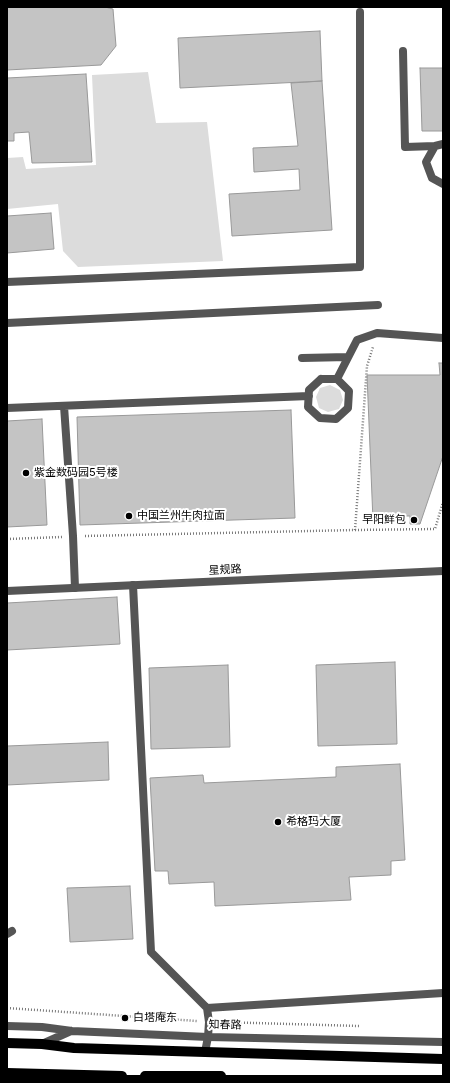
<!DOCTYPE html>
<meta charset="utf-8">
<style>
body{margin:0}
#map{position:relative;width:450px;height:1083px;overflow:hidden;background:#fff;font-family:Inter,sans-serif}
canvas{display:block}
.frame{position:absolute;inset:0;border:8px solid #000;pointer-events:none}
</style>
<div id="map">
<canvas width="450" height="1083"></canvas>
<div class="frame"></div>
</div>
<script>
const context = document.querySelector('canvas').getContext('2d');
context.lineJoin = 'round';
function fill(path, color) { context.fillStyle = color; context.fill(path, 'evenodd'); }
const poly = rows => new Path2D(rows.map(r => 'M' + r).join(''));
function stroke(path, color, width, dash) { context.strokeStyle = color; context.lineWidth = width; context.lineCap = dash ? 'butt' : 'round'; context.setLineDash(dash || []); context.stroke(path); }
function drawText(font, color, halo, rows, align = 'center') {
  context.font = font + ' Inter,"Noto Sans SC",sans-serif'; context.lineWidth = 4; context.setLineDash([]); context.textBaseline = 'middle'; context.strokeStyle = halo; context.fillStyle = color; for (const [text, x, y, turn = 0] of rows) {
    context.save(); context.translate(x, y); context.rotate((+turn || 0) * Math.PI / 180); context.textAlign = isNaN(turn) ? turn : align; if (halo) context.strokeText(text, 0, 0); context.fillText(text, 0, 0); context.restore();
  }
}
const green = poly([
 [148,72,156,123,207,122,223,261,78,267,63,251,58,204,7,209,7,158,23,157,26,169,96,165,92,75],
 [330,385,340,390,343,400,339,409,328,412,319,408,316,397,320,388]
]);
const building = poly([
 [7,7,105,7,113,9,116,46,101,65,7,70,7,7],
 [320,31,322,81,180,88,178,38,320,31],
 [420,68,443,68,443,131,422,131,420,68],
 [86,74,92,162,32,163,29,132,14,133,14,141,7,141,7,78,86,74],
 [322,81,332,230,232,236,229,194,300,190,299,169,254,172,253,148,298,146,291,83,322,81],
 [51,213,54,249,7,253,7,216,51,213],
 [439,363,443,363,443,456,420,524,410,524,410,516,403,516,403,520,373,521,367,375,440,375,439,363],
 [291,410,295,518,80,525,77,417,291,410],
 [42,419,47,525,7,527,7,421,42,419],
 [117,597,120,644,7,650,7,603,117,597],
 [395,662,397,744,318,746,316,665,395,662],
 [228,665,230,747,151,749,149,668,228,665],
 [108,742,109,780,7,785,7,746,108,742],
 [400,764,405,860,391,861,391,875,349,877,351,900,215,906,214,882,169,884,168,871,155,871,150,778,203,775,204,783,336,777,336,767,400,764],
 [130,886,133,939,70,942,67,888,130,886]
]);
const path = poly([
 [355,530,435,529,443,502],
 [85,536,355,530,367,366,373,347],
 [7,539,62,537],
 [7,1008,197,1021],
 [220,1022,359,1026]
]);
const service = poly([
 [403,51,405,147,435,146],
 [443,144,435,146,426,162,432,178,443,184],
 [7,282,360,267,360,12],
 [7,323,378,305],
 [302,358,348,357],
 [321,379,337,379,349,391,348,408,336,419,320,418,308,407,309,390,321,379],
 [337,379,357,340,377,333,443,338],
 [64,406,73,536,75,588],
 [7,408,309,396],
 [7,934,12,931]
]);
const minor = poly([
 [133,585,151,952,207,1008],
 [205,1052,208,1037,209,1022,207,1008,443,993]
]);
const tertiary = poly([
 [7,591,443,571],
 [7,1026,42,1027,72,1031,208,1037,443,1042],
 [42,1044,71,1031]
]);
const primary = poly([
 [7,1043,42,1044,74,1048,205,1052,443,1059],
 [7,1073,122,1076],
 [145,1076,221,1076]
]);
const markers = [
 [26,473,4,"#000"],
 [129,516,4,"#000"],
 [414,520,4,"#000"],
 [278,822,4,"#000"],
 [125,1018,4,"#000"]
];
const poiNames = [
 ["紫金数码园5号楼",34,473],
 ["中国兰州牛肉拉面",137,516],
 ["早阳鲜包",406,520,"right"],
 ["希格玛大厦",286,822],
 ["白塔庵东",133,1018]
];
const streetNames = [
 ["星规路",225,570,-3],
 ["知春路",225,1025,1]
];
fill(green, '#dcdcdc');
fill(building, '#c4c4c4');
stroke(building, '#999', 1);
stroke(path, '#777', 2.5, [1, 2]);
stroke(service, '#555', 8);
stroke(minor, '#555', 8);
stroke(tertiary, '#555', 8);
stroke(primary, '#000', 10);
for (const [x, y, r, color] of markers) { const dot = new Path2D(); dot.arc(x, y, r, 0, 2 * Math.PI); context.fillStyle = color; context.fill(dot); stroke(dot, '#fff', 1.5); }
drawText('11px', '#000', '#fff', poiNames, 'left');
drawText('11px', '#000', '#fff', streetNames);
</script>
